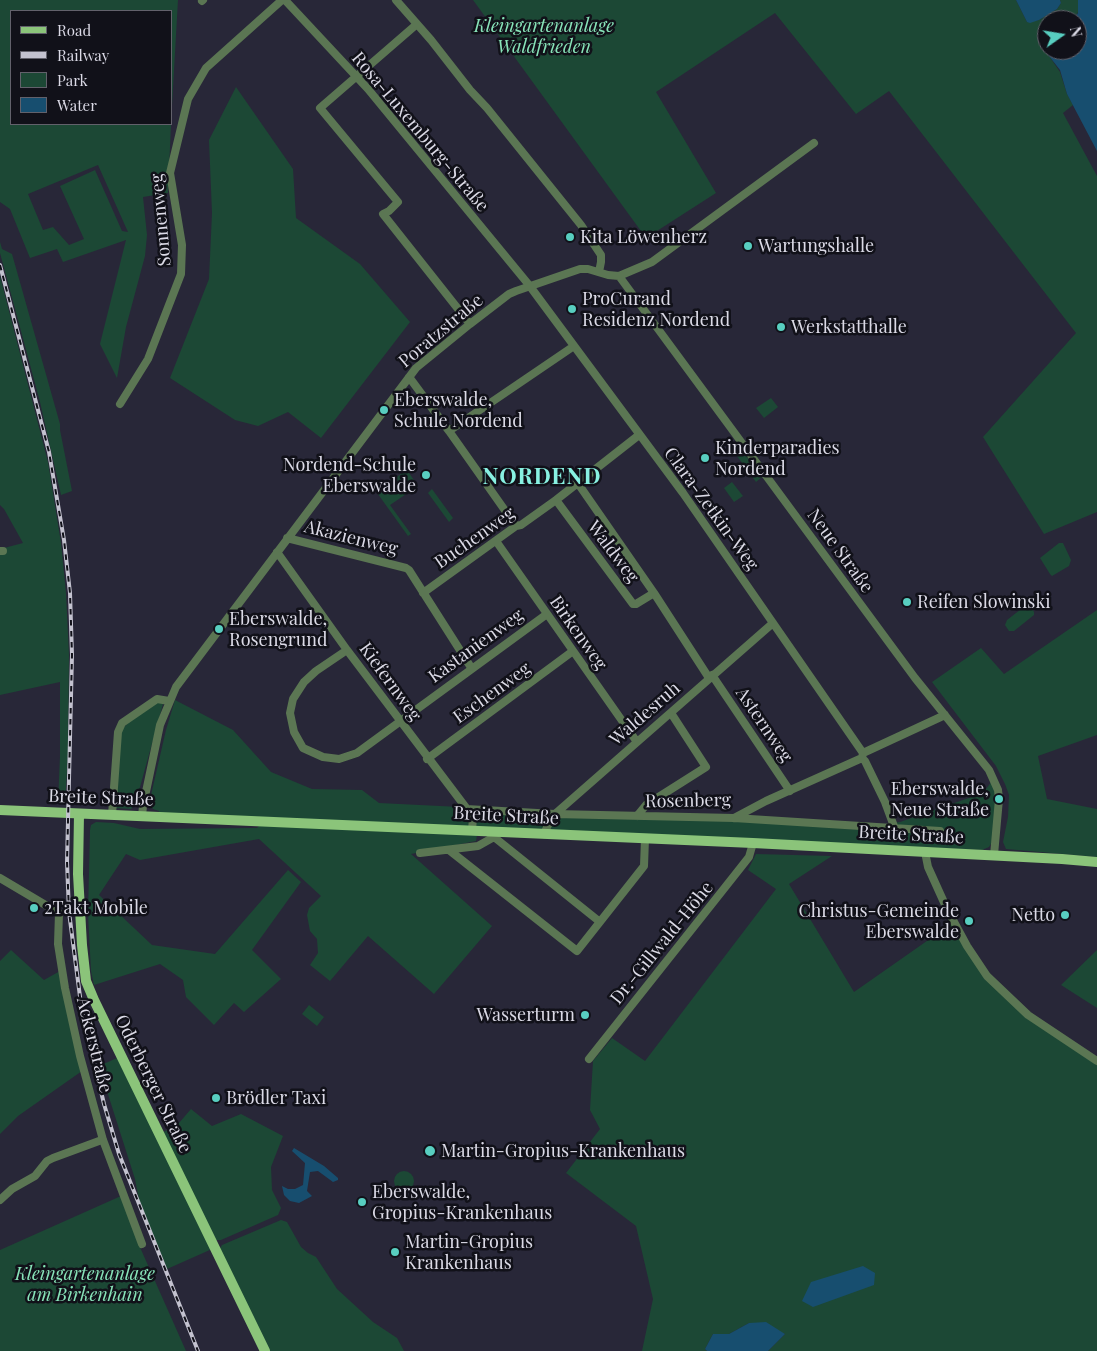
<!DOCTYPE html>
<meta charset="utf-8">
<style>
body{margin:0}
#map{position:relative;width:1097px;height:1351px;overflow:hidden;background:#282738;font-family:"Playfair Display",serif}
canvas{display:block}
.legend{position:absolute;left:10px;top:10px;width:162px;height:115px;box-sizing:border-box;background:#111119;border:1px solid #62616b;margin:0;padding:6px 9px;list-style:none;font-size:15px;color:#dbdae6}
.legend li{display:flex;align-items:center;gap:10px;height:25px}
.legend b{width:25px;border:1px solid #62616b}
.north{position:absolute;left:1037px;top:10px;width:50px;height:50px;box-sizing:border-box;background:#111119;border:1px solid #62616b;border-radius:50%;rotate:77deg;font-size:14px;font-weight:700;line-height:20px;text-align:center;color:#dbdae6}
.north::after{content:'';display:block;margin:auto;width:18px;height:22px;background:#58cec0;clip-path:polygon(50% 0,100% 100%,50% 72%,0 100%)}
</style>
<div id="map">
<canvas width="1097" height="1351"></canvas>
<ul class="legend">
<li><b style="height:6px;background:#8bc47a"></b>Road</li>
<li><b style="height:6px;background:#c3c2cf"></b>Railway</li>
<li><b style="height:14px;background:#1c4835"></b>Park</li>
<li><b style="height:14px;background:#174e6f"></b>Water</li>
</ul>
<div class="north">N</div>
</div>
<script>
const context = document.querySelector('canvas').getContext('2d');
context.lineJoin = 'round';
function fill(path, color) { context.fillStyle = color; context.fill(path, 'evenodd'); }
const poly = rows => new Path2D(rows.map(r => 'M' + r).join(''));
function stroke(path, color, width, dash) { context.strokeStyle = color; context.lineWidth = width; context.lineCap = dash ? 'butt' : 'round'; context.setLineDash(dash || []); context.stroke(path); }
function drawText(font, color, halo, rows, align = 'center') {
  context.font = font + ' "Playfair Display",serif'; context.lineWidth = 5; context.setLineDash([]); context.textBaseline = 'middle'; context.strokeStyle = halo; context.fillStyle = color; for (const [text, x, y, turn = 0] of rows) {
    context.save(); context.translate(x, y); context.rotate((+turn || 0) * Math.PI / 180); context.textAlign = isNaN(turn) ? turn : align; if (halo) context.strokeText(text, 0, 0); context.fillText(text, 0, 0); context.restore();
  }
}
const green = poly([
 [0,0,178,0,171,123,171,11,11,11,11,124,171,124,168,193,143,197,147,235,145,256,126,327,117,378,100,344,126,240,63,262,57,249,30,258,10,209,0,202],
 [98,165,128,232,122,231,95,170,60,186,84,239,69,245,53,227,43,230,28,194],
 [473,0,1016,0,1027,22,1039,20,1057,9,1061,3,1060,0,1078,0,1079,10,1075,18,1070,20,1047,20,1047,31,1038,37,1043,47,1060,72,1067,94,1073,105,1063,113,1097,176,1097,512,1044,534,983,437,1076,333,889,91,856,114,775,13,656,92,716,193,646,238],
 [236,87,293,169,296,218,360,264,410,322,321,438,288,412,258,426,235,420,170,378,209,279,212,213,209,140],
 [0,242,2,249,12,254,60,424,60,430,72,491,61,495,40,402,0,253],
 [0,276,48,462,61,543,66,593,69,655,68,755,65,803,58,803,60,756,60,682,0,695,0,548,4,548,23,543,4,509,0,505],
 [771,398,778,407,764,418,756,408],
 [740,448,762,477,756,482,734,452],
 [407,470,418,486,390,505,411,534,408,536,370,483,373,481,379,489],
 [732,482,743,496,734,502,724,488],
 [432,489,453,518,449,522,428,493],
 [1059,543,1063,543,1071,560,1069,566,1052,576,1050,574,1040,558],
 [1025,606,1031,607,1034,612,1034,615,1014,631,1009,631,1005,625,1007,620],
 [1097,610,1097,735,1038,756,1047,799,1097,809,1097,857,1006,849,1003,842,1008,817,1009,795,1005,784,996,766,932,682,981,648,1004,674],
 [175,700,233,730,271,772,312,789,362,790,379,803,562,812,879,825,900,822,983,793,992,781,995,790,996,815,993,840,989,847,982,850,159,813,159,811,153,809,151,806,151,795,166,730],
 [160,702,163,704,135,805,131,809,115,808,120,735,123,728,132,719,153,704],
 [96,822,114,823,140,829,257,828,261,824,477,835,476,841,411,854,492,926,434,994,368,936,330,981,310,965,318,953,317,939,310,931,307,915,309,908,321,896,259,839,140,860,126,854,99,895,152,945,215,954,288,870,301,882,252,950,281,979,244,1012,234,1003,214,1025,186,997,183,980,160,964,94,985,91,971,88,914,90,830,91,825],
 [756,854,832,856,789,884,854,992,954,922,967,946,1010,1000,1097,1061,1097,1351,768,1351,785,1334,749,1323,729,1334,713,1334,705,1349,707,1351,642,1351,653,1299,636,1226,566,1173,600,1129,590,1110,593,1061,612,1038,645,1061,776,889,748,870],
 [11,950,44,980,60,971,82,1071,18,1116,0,1134,0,961],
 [1097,950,1097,1008,1061,985],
 [309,1005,324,1017,317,1026,302,1014],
 [117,1058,212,1249,167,1269,139,1200,135,1179,99,1066],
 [191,1109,212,1126,241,1114,283,1136,271,1167,272,1190,281,1208,278,1215,221,1240,216,1240,162,1133,179,1123],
 '394 1181a10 10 0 1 1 20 0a10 10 0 1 1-20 0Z',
 [121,1196,139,1245,186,1351,0,1351,0,1250],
 [281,1220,287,1222,301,1247,308,1253,316,1257,337,1289,373,1322,397,1338,404,1351,268,1351,220,1248,222,1245]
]);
const water = poly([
 [1016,0,1060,0,1061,3,1057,9,1039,20,1030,23,1027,22],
 [1078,0,1097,0,1097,151,1067,94,1060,70,1042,47,1038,37,1047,31,1047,50,1077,50,1077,20,1070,20,1075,18,1078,13],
 [294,1148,324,1166,338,1178,338,1180,333,1182,318,1171,310,1172,307,1191,312,1196,299,1203,290,1201,284,1195,282,1186,288,1189,295,1189,303,1185,305,1163,292,1151],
 [863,1266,875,1273,874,1285,813,1307,802,1301,811,1282],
 [766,1322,785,1334,768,1351,707,1351,705,1349,713,1334,729,1334,749,1323]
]);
const minor = poly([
 [285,0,368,89,529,285,683,493,863,753],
 [396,0,431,40,470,90,487,108,581,225,601,255,601,262,599,272],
 [202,1,203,0],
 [417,24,320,108,398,202,389,211,383,214,470,324],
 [619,276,915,678,989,770,998,790,999,799,994,855],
 [409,377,449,431,516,526],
 [120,404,148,359,181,274,182,245,170,173,188,99,206,68,282,0],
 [449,431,574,346],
 [577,482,654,593,709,678],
 [556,500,633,604,636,604,654,593],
 [287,538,406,568,409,570,472,669],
 [496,541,637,742],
 [0,551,3,551],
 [277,552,347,650,473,817,472,831],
 [423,593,516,526,521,525,556,500,639,435],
 [347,650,316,671,304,682,293,699,290,713,294,732,303,748,323,757,339,759,357,753,547,614],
 [712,675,790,791],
 [862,758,865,761,885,802,895,829],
 [427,759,573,651],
 [466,809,555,814,734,818,940,831],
 [112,815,118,732,122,723,157,699,169,701],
 [142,816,143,806,160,725,176,687,416,368,470,324,509,294,516,291,580,269,588,269,608,275,619,276,652,262,814,143],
 [637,816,646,805,706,767,671,713],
 [734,818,766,801,862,758,863,753,945,715],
 [494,832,494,837,600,922],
 [544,834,548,825,555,814,773,623],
 [449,850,577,951,644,866,645,839],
 [925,852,928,867,947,909,967,946,987,976,1028,1015,1097,1061],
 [420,853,478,846,494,837],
 [0,878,59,913,58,944,65,988,80,1056,103,1140,142,1244],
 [589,1059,734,876,749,857,753,843],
 [0,1200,12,1189,35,1176,47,1161,53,1158,99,1141]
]);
const major = poly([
 [0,810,753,843,1062,859,1097,862],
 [79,814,78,874,82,945,86,981,94,1000,265,1351]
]);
const rail = poly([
 [0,265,49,452,64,540,70,593,72,655,67,862,69,912,82,1012,104,1104,119,1154,198,1351]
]);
const markers = [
 [570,237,5,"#58cec0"],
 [748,246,5,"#58cec0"],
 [572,309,5,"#58cec0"],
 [781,327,5,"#58cec0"],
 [384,410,5,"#58cec0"],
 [705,458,5,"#58cec0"],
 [426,475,5,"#58cec0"],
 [907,602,5,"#58cec0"],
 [219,629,5,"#58cec0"],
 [999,799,5,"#58cec0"],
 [34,908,5,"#58cec0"],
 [1065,915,5,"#58cec0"],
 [969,921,5,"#58cec0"],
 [585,1015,5,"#58cec0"],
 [216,1098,5,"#58cec0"],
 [430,1151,6,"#58cec0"],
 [362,1202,5,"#58cec0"],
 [395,1252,5,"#58cec0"]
];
const parkNames = [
 ["Kleingartenanlage",544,26],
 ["Waldfrieden",544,47],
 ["Kleingartenanlage",85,1274],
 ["am Birkenhain",85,1295]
];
const streetNames = [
 ["Rosa-Luxemburg-Straße",420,132,50],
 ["Sonnenweg",161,220,-95],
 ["Poratzstraße",441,331,-40],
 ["Clara-Zetkin-Weg",711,509,54],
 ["Akazienweg",351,538,14],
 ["Buchenweg",475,538,-35],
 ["Neue Straße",840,551,54],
 ["Waldweg",613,552,53],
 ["Birkenweg",578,633,55],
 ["Kastanienweg",476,646,-36],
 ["Kiefernweg",390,682,54],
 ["Eschenweg",492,693,-36],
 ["Waldesruh",645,714,-41],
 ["Asternweg",764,725,56],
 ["Breite Straße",101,798,2],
 ["Rosenberg",688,801,-1],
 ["Breite Straße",506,816,3],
 ["Breite Straße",911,835,3],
 ["Dr.-Gillwald-Höhe",662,943,-51],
 ["Ackerstraße",94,1045,76],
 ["Oderberger Straße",153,1084,64]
];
const poiNames = [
 ["Kita Löwenherz",580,237],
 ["Wartungshalle",758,246],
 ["ProCurand",582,299],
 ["Residenz Nordend",582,320],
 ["Werkstatthalle",791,327],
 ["Eberswalde,",394,400],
 ["Schule Nordend",394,421],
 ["Kinderparadies",715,448],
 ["Nordend",715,469],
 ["Nordend-Schule",416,465,"right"],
 ["Eberswalde",416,486,"right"],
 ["Reifen Slowinski",917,602],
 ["Eberswalde,",229,619],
 ["Rosengrund",229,640],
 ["Eberswalde,",989,789,"right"],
 ["Neue Straße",989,810,"right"],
 ["2Takt Mobile",44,908],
 ["Christus-Gemeinde",959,911,"right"],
 ["Eberswalde",959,932,"right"],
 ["Netto",1055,915,"right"],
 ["Wasserturm",575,1015,"right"],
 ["Brödler Taxi",226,1098],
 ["Martin-Gropius-Krankenhaus",441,1151],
 ["Eberswalde,",372,1192],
 ["Gropius-Krankenhaus",372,1213],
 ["Martin-Gropius",405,1242],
 ["Krankenhaus",405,1263]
];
const districtNames = [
 ["NORDEND",542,477]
];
fill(green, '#1c4835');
fill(water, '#174e6f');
stroke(minor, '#5b7653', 8);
stroke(major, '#8bc47a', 10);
stroke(rail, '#c3c2cf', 4);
stroke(rail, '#111119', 2, [5.5]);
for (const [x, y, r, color] of markers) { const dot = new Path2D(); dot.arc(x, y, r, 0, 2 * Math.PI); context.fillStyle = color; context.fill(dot); stroke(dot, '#111119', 2); }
drawText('italic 18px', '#88e4b9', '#111119', parkNames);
drawText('18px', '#dbdae6', '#111119', streetNames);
drawText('18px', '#dbdae6', '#111119', poiNames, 'left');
context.letterSpacing = '1px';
drawText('bold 22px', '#88f1e2', '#111119', districtNames);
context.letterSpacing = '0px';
</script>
